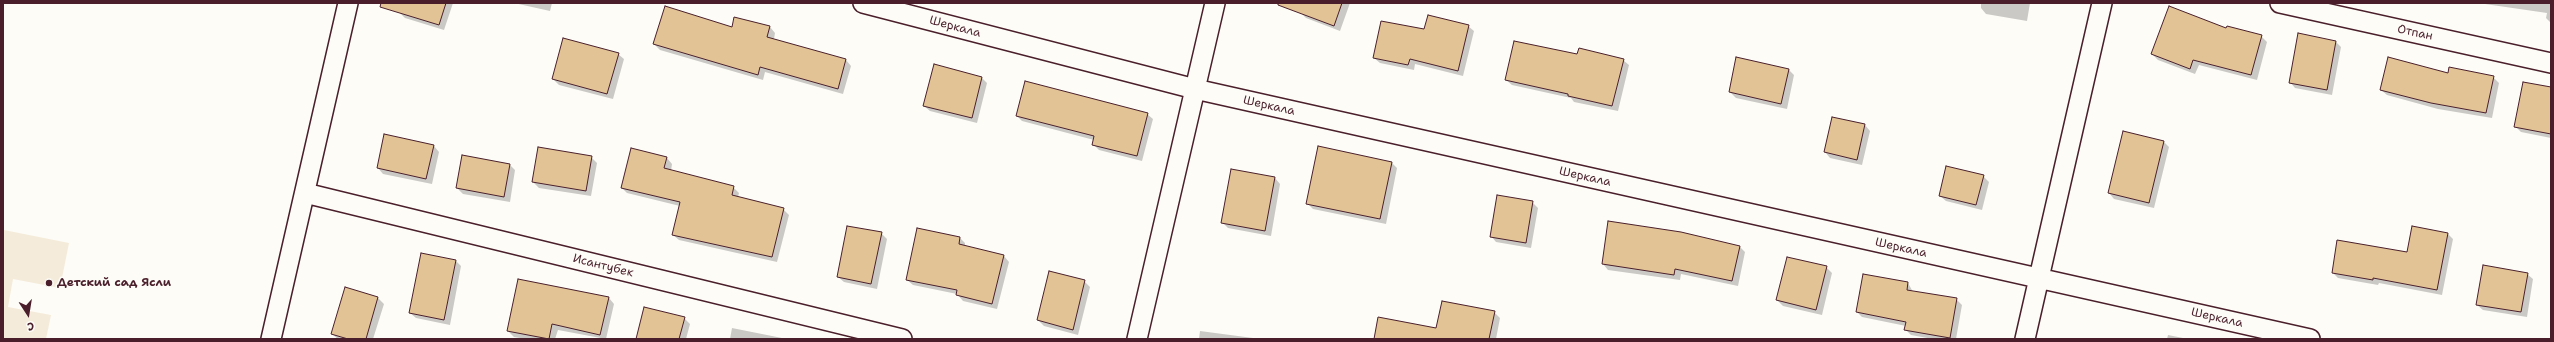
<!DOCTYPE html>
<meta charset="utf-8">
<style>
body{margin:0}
#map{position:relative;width:2554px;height:342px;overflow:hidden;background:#fdfcf7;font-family:"Shantell Sans",sans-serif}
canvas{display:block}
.frame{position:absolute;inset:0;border:4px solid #4a1f2b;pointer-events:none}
.north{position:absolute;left:8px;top:294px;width:40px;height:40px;-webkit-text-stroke:3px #fdfcf7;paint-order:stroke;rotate:168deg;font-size:11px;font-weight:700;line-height:16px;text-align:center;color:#4a1f2b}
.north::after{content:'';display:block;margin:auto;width:14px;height:18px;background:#4a1f2b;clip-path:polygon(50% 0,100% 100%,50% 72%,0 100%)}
</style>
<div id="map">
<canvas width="2554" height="342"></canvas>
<div class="frame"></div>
<div class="north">С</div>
</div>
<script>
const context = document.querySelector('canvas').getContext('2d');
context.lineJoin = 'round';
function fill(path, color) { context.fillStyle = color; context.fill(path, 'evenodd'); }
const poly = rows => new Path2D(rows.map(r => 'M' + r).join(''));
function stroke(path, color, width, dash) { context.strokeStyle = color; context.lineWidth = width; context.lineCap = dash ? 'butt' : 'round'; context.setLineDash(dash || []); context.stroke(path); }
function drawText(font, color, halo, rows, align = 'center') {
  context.font = font + ' "Shantell Sans",sans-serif'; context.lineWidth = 3; context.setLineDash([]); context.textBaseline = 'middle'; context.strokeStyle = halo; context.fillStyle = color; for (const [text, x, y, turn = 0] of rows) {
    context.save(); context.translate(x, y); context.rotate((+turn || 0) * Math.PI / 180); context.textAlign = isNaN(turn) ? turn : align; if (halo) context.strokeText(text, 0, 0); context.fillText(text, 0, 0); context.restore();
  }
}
const built = poly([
 [4,230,69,243,60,288,13,279,8,307,51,315,46,339,3,339]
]);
const shadow = poly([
 [402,3,453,3,444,30,405,18,399,12],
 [514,3,552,3,550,11],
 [1304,3,1350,3,1340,31,1306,18,1301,13],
 [1981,3,2030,3,2027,21,1986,14,1981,8],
 [2478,3,2551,3,2551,23,2546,18,2547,13],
 [1468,26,1474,31,1463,76,1415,64,1414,70,1380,63,1374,58,1425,30],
 [770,27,775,33,774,39,846,60,851,66,843,94,765,72,763,80,660,50,654,44,732,29],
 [2227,29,2261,36,2267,42,2257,80,2199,65,2195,74,2158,60,2152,54],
 [2336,42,2341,47,2332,95,2295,88,2290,82],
 [618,54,624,59,613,99,559,85,553,79],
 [1578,56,1623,60,1629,65,1618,111,1574,102,1571,98,1512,85,1506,80],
 [1788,69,1794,75,1787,109,1736,98,1730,92],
 [2448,74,2493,77,2499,83,2492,118,2438,109,2387,95,2381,90],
 [981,77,987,83,977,123,930,111,924,106],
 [2551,88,2551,138,2521,132,2516,127],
 [1147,114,1153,119,1142,161,1099,150,1093,144,1094,140,1022,121,1017,116],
 [1865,125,1870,131,1862,165,1830,158,1825,152],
 [2163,141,2169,147,2154,208,2114,199,2109,193],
 [434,146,439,152,432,184,383,174,378,168],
 [631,149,667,158,672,164,671,171,733,187,739,193,738,197,783,209,789,215,777,262,679,240,673,235,680,206,627,193,622,188],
 [591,157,597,163,591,196,539,188,533,182],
 [1392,163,1397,168,1386,224,1313,209,1307,203],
 [510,165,515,170,510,202,463,194,457,188],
 [1983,176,1989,182,1982,210,1946,201,1940,196],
 [1275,178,1280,184,1271,236,1228,228,1223,223],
 [1532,202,1538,208,1531,248,1496,242,1491,236],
 [1609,222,1740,247,1745,252,1738,286,1681,274,1680,280,1608,270,1603,264],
 [881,233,887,239,877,289,844,282,838,277],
 [2448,234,2453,239,2442,295,2379,283,2378,285,2338,278,2333,273,2408,253],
 [960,238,965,243,965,247,1004,256,1009,262,997,309,963,301,957,294,913,285,907,280],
 [456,261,461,266,450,325,416,318,410,313],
 [1826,267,1832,273,1822,315,1783,306,1777,300],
 [2527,274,2533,279,2527,317,2483,310,2477,305],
 [1084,281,1090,287,1078,335,1044,326,1038,320],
 [1908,283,1913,292,1956,299,1962,305,1956,339,1933,339,1911,335,1905,329,1906,326,1862,317,1857,312],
 [346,288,378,298,384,304,373,339,338,339,332,334],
 [568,289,609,298,614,304,606,339,558,330,555,339,526,339,514,337,508,331],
 [1494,312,1500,318,1496,339,1375,339,1437,329],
 [684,318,690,324,686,339,637,339],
 [732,328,787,339,730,339],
 [1200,331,1253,338,1253,339,1199,339],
 [2168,335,2188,339,2167,339]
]);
const building = poly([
 [381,3,446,3,439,25,380,7,381,3],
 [1278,3,1342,3,1334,26,1278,5,1278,3],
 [665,6,732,27,734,17,770,26,767,37,846,59,838,89,760,67,758,75,653,44,665,6],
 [2169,6,2226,28,2227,26,2262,35,2251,75,2193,60,2190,69,2151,54,2169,6],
 [1428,15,1469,25,1458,71,1410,59,1408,65,1373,58,1381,21,1424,29,1428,15],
 [2298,33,2336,41,2327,90,2289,83,2298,33],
 [563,38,619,53,607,94,552,79,563,38],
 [1514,41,1577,54,1579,48,1624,59,1612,106,1568,96,1568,94,1505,80,1514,41],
 [1736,57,1789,69,1781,104,1729,92,1736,57],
 [2388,57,2448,73,2449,67,2494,76,2486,113,2431,103,2380,90,2388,57],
 [934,64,982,77,972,118,923,106,934,64],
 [1025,81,1148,113,1137,156,1092,145,1094,136,1016,116,1025,81],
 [2523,82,2551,87,2551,134,2514,127,2523,82],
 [1832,117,1865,124,1857,160,1824,152,1832,117],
 [2123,131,2164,141,2149,203,2108,193,2123,131],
 [384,134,434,145,426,179,377,168,384,134],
 [1318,146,1392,162,1380,219,1306,204,1318,146],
 [538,147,592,156,586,191,532,182,538,147],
 [631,148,667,157,664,168,734,186,732,195,784,208,772,257,672,235,680,202,621,188,631,148],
 [462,155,510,164,504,197,456,188,462,155],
 [1946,166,1984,175,1976,205,1939,196,1946,166],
 [1231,169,1275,177,1265,231,1221,223,1231,169],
 [1497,195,1533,201,1526,243,1490,237,1497,195],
 [1608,221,1681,232,1740,246,1732,281,1675,269,1674,275,1602,264,1608,221],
 [847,226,882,232,871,284,837,277,847,226],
 [2412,226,2448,233,2437,290,2373,278,2373,280,2332,273,2337,240,2407,252,2412,226],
 [917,228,960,237,959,244,1004,255,992,304,956,295,957,290,906,280,917,228],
 [421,253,456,260,444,320,409,313,421,253],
 [1787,257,1827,266,1816,310,1776,300,1787,257],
 [2483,265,2528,273,2521,312,2476,305,2483,265],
 [1049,271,1085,280,1073,330,1037,320,1049,271],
 [1863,274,1908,282,1907,290,1957,298,1950,338,1904,330,1906,322,1856,312,1863,274],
 [518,279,609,297,600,335,552,324,549,339,507,331,518,279],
 [345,287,378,297,366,339,348,339,331,334,345,287],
 [1442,301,1495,311,1489,339,1374,339,1378,317,1436,328,1442,301],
 [644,307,685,317,679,339,636,339,644,307]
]);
const minor = poly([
 [863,3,1195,89,2310,339],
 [2280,3,2551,63],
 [305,193,902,339],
 [271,339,348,3],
 [1137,339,1215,3],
 [2025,339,2102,3]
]);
const markers = [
 [49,283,4,"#4a1f2b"]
];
const streetNames = [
 ["Шеркала",955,27,15],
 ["Отпан",2415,33,12],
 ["Шеркала",1269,106,13],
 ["Шеркала",1585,177,13],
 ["Шеркала",1901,248,13],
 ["Исантубек",603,266,14],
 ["Шеркала",2217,318,13]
];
const poiNames = [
 ["Детский сад Ясли",57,283]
];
fill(built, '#f5ebda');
fill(shadow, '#0003');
fill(building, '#e1c395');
stroke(building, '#4a1f2b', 1);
stroke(minor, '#4a1f2b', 22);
stroke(minor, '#fdfcf7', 19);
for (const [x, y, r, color] of markers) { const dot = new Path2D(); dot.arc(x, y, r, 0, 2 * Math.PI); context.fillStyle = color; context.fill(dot); stroke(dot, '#fdfcf7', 1.5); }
drawText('12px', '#4a1f2b', '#fdfcf7', streetNames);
drawText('bold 12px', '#4a1f2b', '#fdfcf7', poiNames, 'left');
</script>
